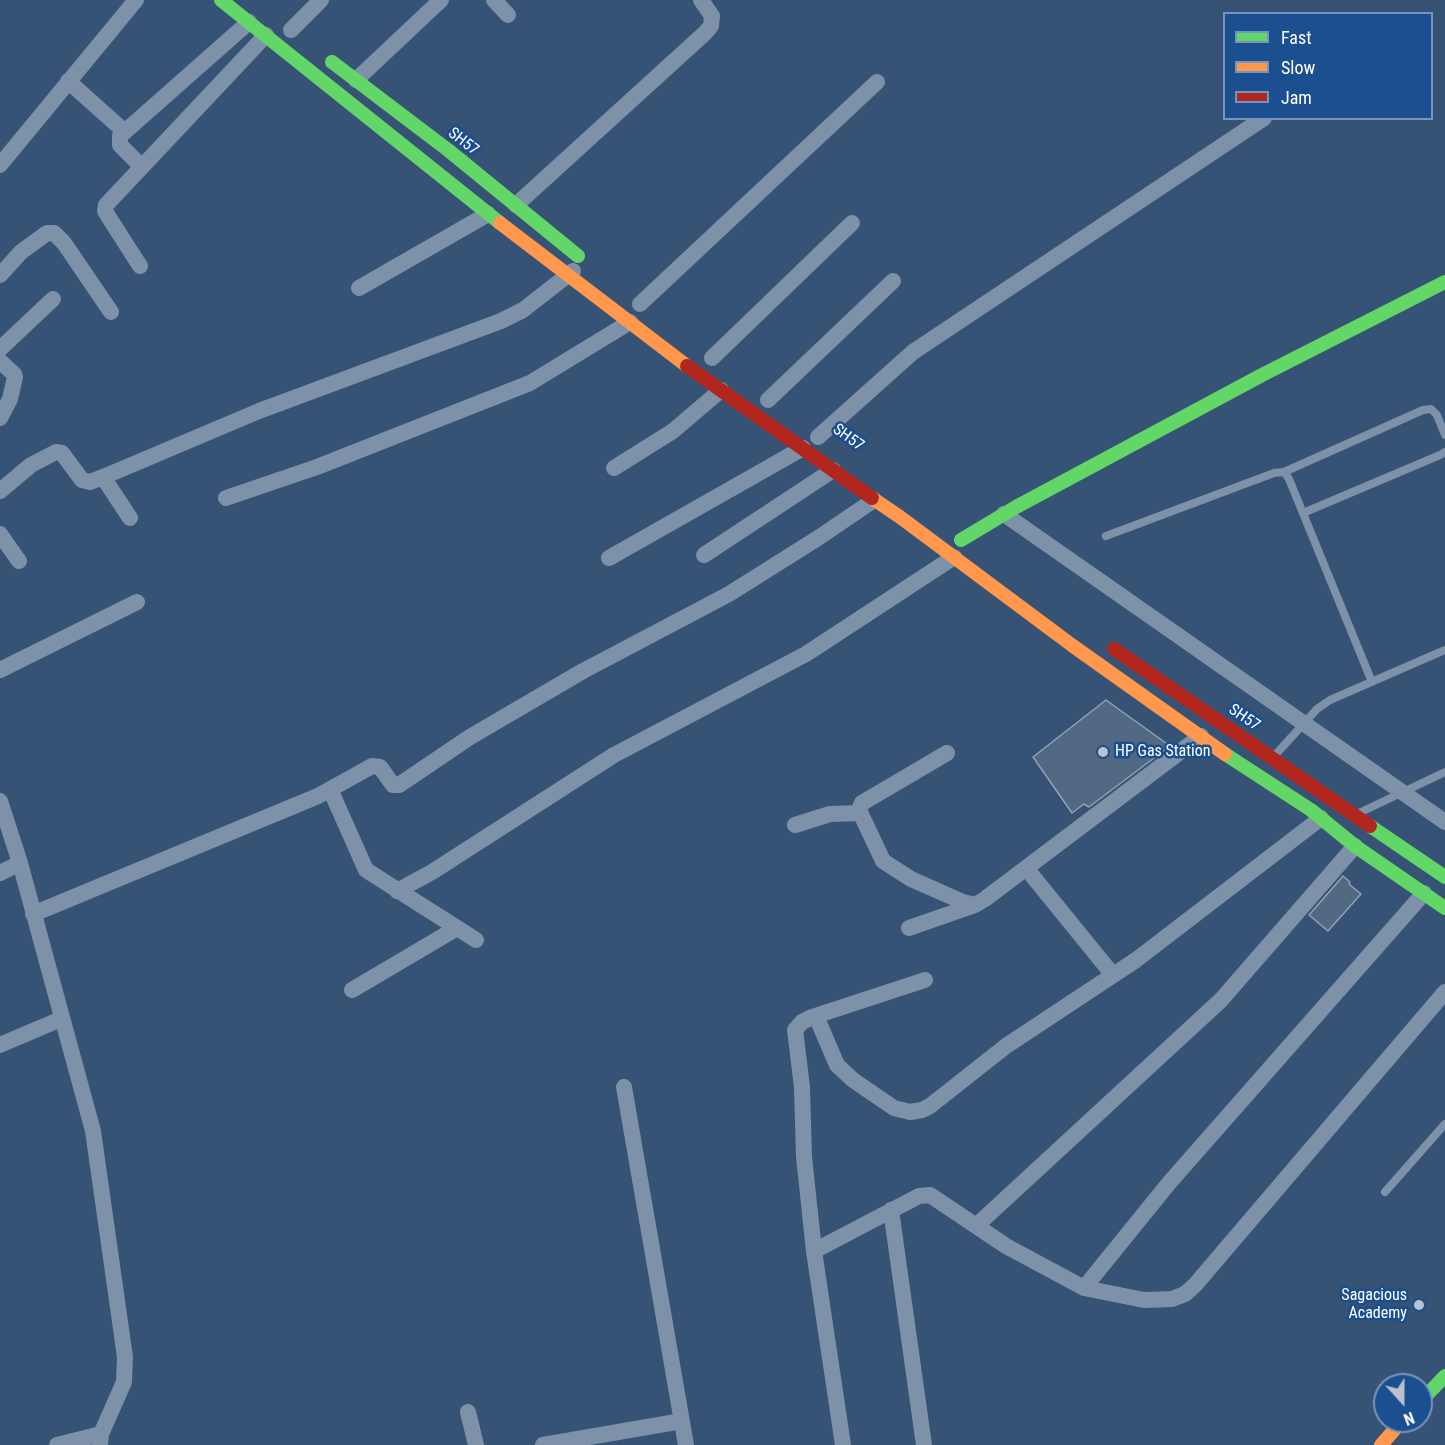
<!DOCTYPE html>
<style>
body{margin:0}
#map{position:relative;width:1445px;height:1445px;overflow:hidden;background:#365274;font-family:"Roboto Condensed",sans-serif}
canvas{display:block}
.legend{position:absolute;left:1223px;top:12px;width:210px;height:108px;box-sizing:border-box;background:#1b4f8f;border:2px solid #7695bc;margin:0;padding:8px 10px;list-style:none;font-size:18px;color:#fff}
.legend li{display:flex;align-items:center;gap:12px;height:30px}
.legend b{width:30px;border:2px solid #7695bc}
.north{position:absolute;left:1373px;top:1373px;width:60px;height:60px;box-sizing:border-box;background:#1b4f8f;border:2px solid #7695bc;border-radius:50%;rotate:159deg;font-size:16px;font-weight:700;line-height:24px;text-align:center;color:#fff}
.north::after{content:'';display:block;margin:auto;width:21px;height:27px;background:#b9c2ce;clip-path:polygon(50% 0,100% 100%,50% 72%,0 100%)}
</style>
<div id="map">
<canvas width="1445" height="1445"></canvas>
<ul class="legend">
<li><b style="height:8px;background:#63d668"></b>Fast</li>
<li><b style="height:8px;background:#ff974d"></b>Slow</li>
<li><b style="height:8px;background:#b3261e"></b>Jam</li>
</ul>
<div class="north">N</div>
</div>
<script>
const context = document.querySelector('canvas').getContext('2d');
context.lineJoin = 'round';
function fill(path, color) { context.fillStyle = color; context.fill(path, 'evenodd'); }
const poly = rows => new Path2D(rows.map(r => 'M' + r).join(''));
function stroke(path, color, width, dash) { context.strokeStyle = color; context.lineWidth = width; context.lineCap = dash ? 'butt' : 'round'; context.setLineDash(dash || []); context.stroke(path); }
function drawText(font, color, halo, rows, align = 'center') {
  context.font = font + ' "Roboto Condensed",sans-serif'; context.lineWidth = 5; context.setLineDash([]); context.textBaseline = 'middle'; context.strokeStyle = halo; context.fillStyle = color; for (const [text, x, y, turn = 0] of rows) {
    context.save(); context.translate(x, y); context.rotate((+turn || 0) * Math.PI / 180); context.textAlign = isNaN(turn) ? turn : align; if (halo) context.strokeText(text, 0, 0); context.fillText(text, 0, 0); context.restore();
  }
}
const building = poly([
 [1106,700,1170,746,1089,807,1084,804,1072,813,1033,757,1106,700],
 [1343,876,1350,882,1349,884,1361,894,1328,931,1309,915,1343,876]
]);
const lane = poly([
 [1284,472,1423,410,1431,409,1437,415,1445,435],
 [1303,513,1440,455,1445,452],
 [1106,536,1274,473,1284,472,1289,479,1372,682],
 [1277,753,1317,709,1330,700,1445,650],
 [1361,812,1445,772],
 [1385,1192,1445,1124]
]);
const street = poly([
 [494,0,508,15],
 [291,30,321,0],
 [356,80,441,0],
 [68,81,125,132],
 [0,165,136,0],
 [141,166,120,145,120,136,249,22],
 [516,205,705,33,711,26,712,16,701,0],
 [140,266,108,216,105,211,106,205,266,35],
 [0,275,21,252,47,233,54,233,64,243,111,312],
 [359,288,488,214],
 [640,304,877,82],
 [0,349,53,299],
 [712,358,852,223],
 [0,361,14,374,15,377,10,399,0,418],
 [768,400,893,281],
 [818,437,913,352,1264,118],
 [614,468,673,431,721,390],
 [103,477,130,518],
 [0,491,31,465,56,452,62,453,82,480,90,482,103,477,259,411,501,321,523,310,573,271],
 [226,498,317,467,530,383,630,322],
 [1004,514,1445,822],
 [0,534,19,561],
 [704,555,833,470],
 [609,558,803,448],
 [0,670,137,602],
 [947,753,862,803,859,810,883,861,911,879,963,902,975,905],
 [330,789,366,870,476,940],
 [0,801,20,863,93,1131,125,1357,124,1382,101,1434,100,1445],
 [795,825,830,814,860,813],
 [1026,868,1113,975],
 [0,873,20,863],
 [397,891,432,872,614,755,806,654,954,557],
 [33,914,318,796,372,766,380,767,393,785,399,785,470,737,583,671,729,594,818,538,874,500],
 [909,928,975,905,985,899,1201,736],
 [352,990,457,928],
 [816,1016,837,1065,853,1080,894,1108,910,1112,922,1110,930,1106,1006,1046,1136,960,1321,818],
 [0,1045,61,1019],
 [624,1087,686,1445],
 [891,1210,924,1445],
 [976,1226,1221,1000,1355,846],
 [814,1251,919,1196,930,1195,1006,1246,1084,1288,1144,1300,1172,1299,1185,1294,1195,1285,1445,992],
 [1084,1288,1169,1183,1424,893],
 [468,1412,476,1445],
 [57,1445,101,1434],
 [543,1445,682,1421],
 [843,1445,814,1251,804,1157,802,1087,795,1030,802,1022,812,1017,925,980]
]);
const fast = poly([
 [221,0,500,223],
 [332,62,448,150,578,256],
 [961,540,1016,507,1262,375,1445,282],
 [1225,754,1311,810,1355,846,1445,908],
 [1370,826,1445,877],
 [1421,1401,1445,1376]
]);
const slow = poly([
 [500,223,687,366],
 [872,498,900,517,1073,646,1225,754],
 [1381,1445,1402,1421]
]);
const jam = poly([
 [687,366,872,498],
 [1114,649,1370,826]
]);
const markers = [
 [1103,752,6,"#b9c2ce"],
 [1419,1305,6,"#b9c2ce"]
];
const streetNames = [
 ["SH57",463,142,38],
 ["SH57",848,438,36],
 ["SH57",1244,718,34]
];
const poiNames = [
 ["HP Gas Station",1115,752],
 ["Sagacious",1407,1296,"right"],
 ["Academy",1407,1314,"right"]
];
fill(building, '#526984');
stroke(building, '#92a2b6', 1.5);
stroke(lane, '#7d92a8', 8);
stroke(street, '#7d92a8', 16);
stroke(fast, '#63d668', 14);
stroke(slow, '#ff974d', 14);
stroke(jam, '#b3261e', 14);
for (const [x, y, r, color] of markers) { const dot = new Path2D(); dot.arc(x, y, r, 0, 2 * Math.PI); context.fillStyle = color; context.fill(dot); stroke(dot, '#1b4f8f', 2); }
drawText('16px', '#fff', '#1b4f8f', streetNames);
drawText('16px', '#fff', '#1b4f8f', poiNames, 'left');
</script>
